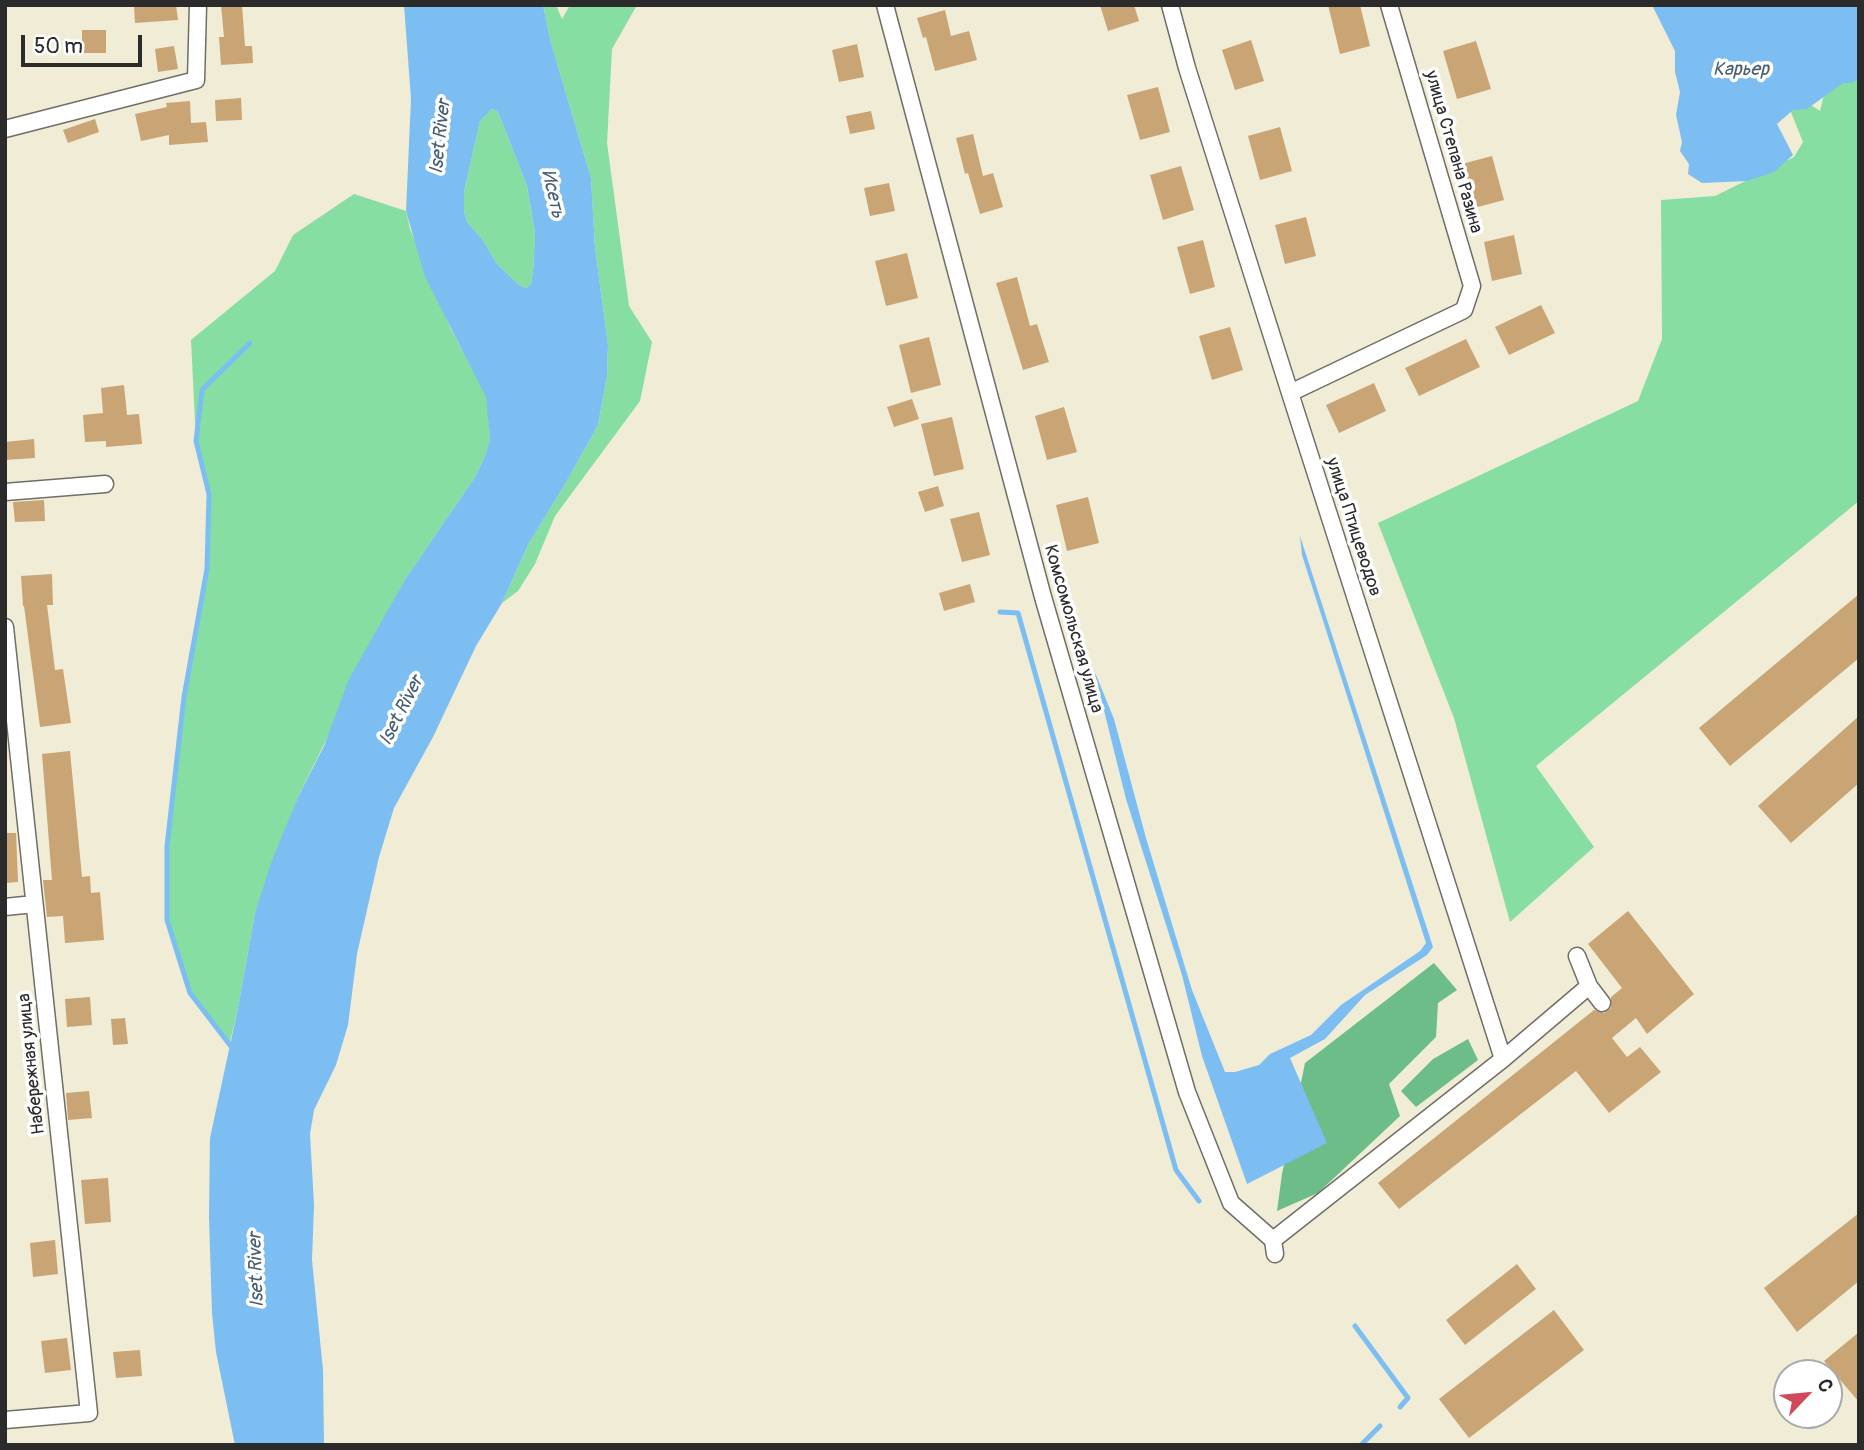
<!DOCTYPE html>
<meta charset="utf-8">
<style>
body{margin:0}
#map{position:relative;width:1864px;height:1450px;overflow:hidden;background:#f0ecd5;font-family:Pangolin,sans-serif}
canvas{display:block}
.frame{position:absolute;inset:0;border:7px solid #2b2b2b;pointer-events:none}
.north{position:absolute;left:1773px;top:1359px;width:70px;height:70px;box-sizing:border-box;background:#fff;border:2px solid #aaa;border-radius:50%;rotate:64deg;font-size:19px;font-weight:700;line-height:28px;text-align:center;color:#2b2b2b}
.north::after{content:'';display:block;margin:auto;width:24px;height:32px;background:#d1495b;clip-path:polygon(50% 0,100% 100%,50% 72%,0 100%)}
.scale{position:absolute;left:21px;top:35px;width:121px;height:32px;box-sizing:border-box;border:4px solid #2b2b2b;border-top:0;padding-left:9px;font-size:21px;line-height:24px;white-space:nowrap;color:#2b2b2b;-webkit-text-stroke:5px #fff;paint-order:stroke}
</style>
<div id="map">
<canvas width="1864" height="1450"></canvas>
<div class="frame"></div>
<div class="north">С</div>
<div class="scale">50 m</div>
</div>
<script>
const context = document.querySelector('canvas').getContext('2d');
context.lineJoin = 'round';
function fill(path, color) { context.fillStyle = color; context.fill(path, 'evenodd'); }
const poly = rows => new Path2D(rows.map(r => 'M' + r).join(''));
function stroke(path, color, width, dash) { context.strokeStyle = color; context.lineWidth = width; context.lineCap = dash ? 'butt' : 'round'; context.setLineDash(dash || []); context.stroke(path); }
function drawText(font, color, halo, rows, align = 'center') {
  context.font = font + ' Pangolin,sans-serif'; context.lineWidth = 7; context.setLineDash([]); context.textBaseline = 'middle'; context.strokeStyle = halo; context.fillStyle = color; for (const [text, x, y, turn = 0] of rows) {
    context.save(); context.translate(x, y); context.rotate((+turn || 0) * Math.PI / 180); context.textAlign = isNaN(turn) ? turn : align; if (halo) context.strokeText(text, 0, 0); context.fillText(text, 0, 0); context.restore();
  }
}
const green = poly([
 [543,5,556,5,562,19,570,5,637,5,612,49,607,143,629,306,652,342,640,401,555,516,535,564,518,591,502,603,529,543,564,486,598,425,607,376,608,345,595,247,591,178,551,43],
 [1859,71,1859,501,1536,766,1594,847,1510,922,1454,718,1378,523,1638,401,1662,339,1661,200,1715,196,1794,157,1803,142,1789,107,1808,103,1820,111,1824,95],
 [492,109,497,111,500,117,527,186,535,233,533,272,531,284,526,288,519,285,497,264,482,239,467,222,464,211,464,192,480,121],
 [354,194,406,211,410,229,450,327,487,397,490,439,485,456,475,477,406,578,298,797,255,913,238,1008,229,1046,190,993,167,920,167,846,184,697,207,569,209,494,196,441,191,340,275,271,293,235]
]);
const forest = poly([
 [1434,963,1457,990,1438,1003,1436,1037,1389,1084,1400,1116,1318,1193,1277,1211,1282,1174,1305,1063],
 [1468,1039,1478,1060,1416,1107,1401,1091,1433,1059]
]);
const water = poly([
 [404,5,543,5,551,43,591,178,595,247,608,345,607,376,598,425,564,486,529,543,502,603,476,646,433,737,394,808,379,857,357,954,348,1025,336,1065,314,1110,310,1134,314,1205,312,1260,323,1370,324,1445,235,1445,216,1352,212,1313,209,1217,210,1138,238,1008,255,913,271,863,298,797,324,746,349,679,406,578,475,477,485,456,490,439,486,397,425,277,406,211,411,99],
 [492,109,497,111,500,117,527,186,535,233,533,272,531,284,526,288,519,285,497,264,482,239,467,222,464,211,464,192,480,121],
 [1652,5,1859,5,1859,79,1851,83,1843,83,1807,109,1793,110,1777,124,1793,155,1774,172,1748,181,1702,183,1688,174,1689,164,1680,151,1682,142,1676,115,1680,92,1675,72,1675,51],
 [1300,536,1433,947,1427,955,1365,995,1325,1039,1290,1058,1327,1143,1247,1184,1202,1056,1182,975,1126,799,1094,670,1114,719,1146,838,1192,990,1225,1072,1235,1072,1259,1065,1270,1054,1311,1035,1341,1005,1420,951,1426,943,1302,555]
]);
const stream = poly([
 [1000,612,1018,613,1176,1170,1199,1201],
 [233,1049,190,993,167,920,167,846,184,697,207,569,209,494,196,441,202,390,250,343],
 [1355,1326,1408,1398,1400,1407],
 [1361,1445,1380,1426]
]);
const building = poly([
 [176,5,178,20,135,23,134,6],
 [221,5,242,5,245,46,252,46,253,63,221,65,219,37,224,37],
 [1100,5,1134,5,1139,21,1108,31],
 [1328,5,1360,5,1370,46,1340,54],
 [945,10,951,36,969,31,977,60,935,71,926,37,923,38,917,18],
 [82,30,106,30,106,53,82,53],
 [1251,40,1264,81,1235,90,1222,50],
 [1476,41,1491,89,1457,99,1443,51],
 [857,44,864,77,839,82,832,50],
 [174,46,178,69,158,72,155,49],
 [1158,87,1170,132,1140,140,1127,95],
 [241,98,242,120,216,121,215,100],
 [190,101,191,123,206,122,208,142,169,145,169,135,141,141,135,114,167,107,166,103],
 [871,111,875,129,850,134,846,116],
 [95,119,99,132,68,143,63,130],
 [1280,127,1292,171,1260,180,1248,136],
 [973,134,983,176,993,173,1003,207,980,214,968,173,965,174,956,138],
 [1492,156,1504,200,1474,208,1462,164],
 [1181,166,1194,210,1163,220,1150,175],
 [889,183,895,211,870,216,864,188],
 [1306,217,1316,256,1285,264,1275,225],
 [1514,235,1522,274,1492,281,1484,242],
 [1203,240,1215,287,1190,294,1177,247],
 [907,253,918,298,886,306,875,261],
 [1017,277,1030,326,1037,324,1049,362,1023,370,996,283],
 [1541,305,1555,333,1509,355,1495,327],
 [1230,327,1243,370,1212,380,1199,336],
 [929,337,941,385,911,393,899,345],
 [1466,339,1480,367,1419,396,1405,368],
 [1374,383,1386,411,1339,433,1326,405],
 [124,385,127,415,139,414,142,444,106,447,106,441,85,442,83,415,103,413,101,388],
 [912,399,919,419,894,427,887,407],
 [1064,407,1077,452,1047,460,1035,416],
 [952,417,964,469,934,476,921,424],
 [34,439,35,458,5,460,5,442],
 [938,486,944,506,925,512,918,492],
 [1088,497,1099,543,1067,551,1056,505],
 [44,500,45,521,15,522,13,502],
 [979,512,990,555,962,562,950,519],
 [52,574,53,605,47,605,55,670,63,669,71,723,40,727,24,606,23,606,21,576],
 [970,584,975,602,944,611,939,593],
 [1859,594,1859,658,1730,766,1699,728],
 [1859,716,1859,783,1791,843,1758,806],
 [70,751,82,877,90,876,91,893,100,892,104,940,65,943,63,916,47,917,43,880,52,880,42,754],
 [5,833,16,833,18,882,5,883],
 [1628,911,1694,994,1647,1034,1636,1018,1612,1038,1627,1057,1640,1047,1661,1072,1609,1113,1576,1071,1399,1209,1378,1183,1594,1010,1604,1013,1611,1008,1611,997,1622,988,1588,944],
 [90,997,92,1025,67,1027,65,999],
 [125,1018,128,1044,113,1045,111,1019],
 [89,1091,92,1118,68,1120,66,1093],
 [108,1178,111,1222,85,1224,81,1180],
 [1859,1213,1859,1281,1797,1332,1764,1288],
 [55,1240,58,1274,33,1277,30,1243],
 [1517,1264,1536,1289,1465,1345,1446,1320],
 [1554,1310,1584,1350,1469,1438,1439,1399],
 [1859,1332,1859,1402,1824,1361],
 [67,1338,71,1370,45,1373,41,1341],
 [140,1350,142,1376,116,1378,113,1352]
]);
const street = poly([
 [885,5,1043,597,1187,1092,1231,1203,1273,1240],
 [1170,5,1187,68,1290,393,1503,1059],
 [5,129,196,80,198,5],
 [1290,393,1464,310,1472,286,1389,5],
 [5,492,105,484],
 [5,627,89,1413,5,1420],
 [5,907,34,904],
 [1577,956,1589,986],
 [1275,1254,1273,1240,1503,1059,1589,986,1602,1003]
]);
const streetNames = [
 ["улица Степана Разина",1453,152,74],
 ["улица Птицеводов",1353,527,72],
 ["Комсомольская улица",1073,629,74],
 ["Набережная улица",32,1064,-96]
];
const waterNames = [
 ["Карьер",1741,70],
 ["Iset River",441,137,-84],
 ["Исеть",552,194,77],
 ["Iset River",402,711,-63],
 ["Iset River",257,1270,-92]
];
fill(green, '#86dea2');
fill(forest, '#6cbd88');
fill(water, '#7cbef2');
stroke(stream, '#7cbef2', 5);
fill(building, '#c9a576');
stroke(street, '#706f66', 19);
stroke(street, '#fff', 16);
drawText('18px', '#2b2b2b', '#fff', streetNames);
drawText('italic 19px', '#475e71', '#fff', waterNames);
</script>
